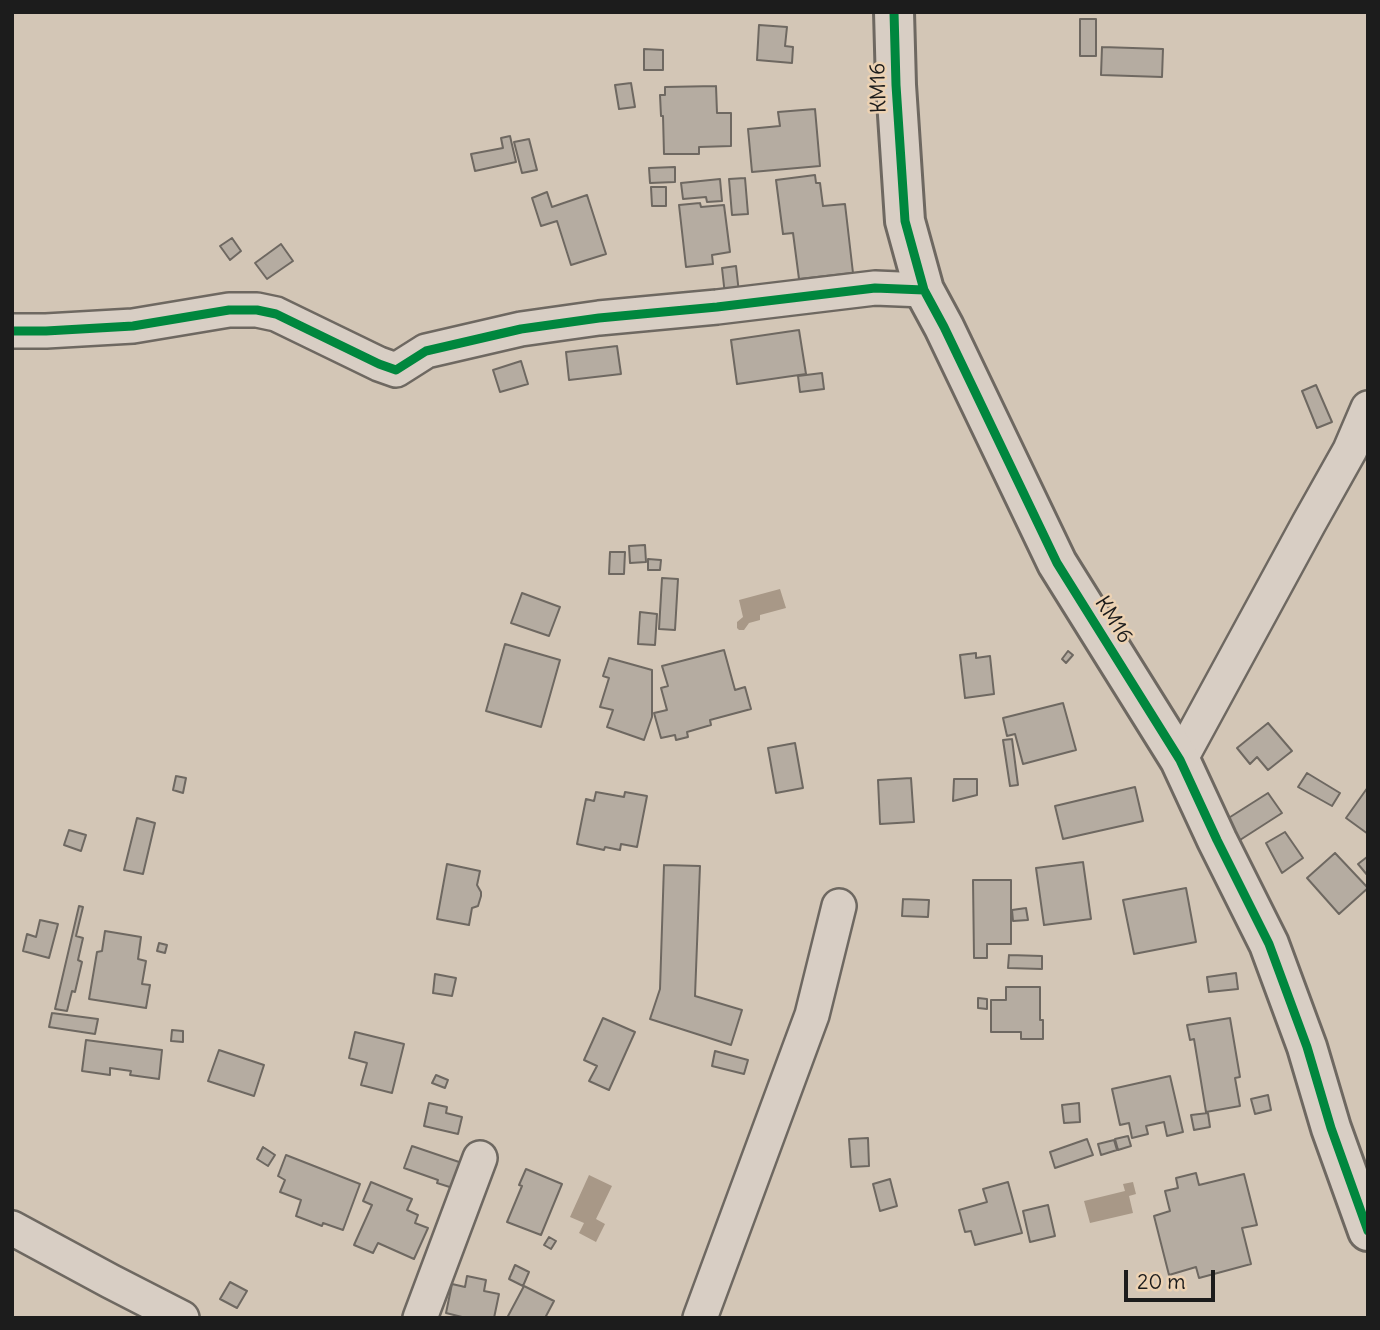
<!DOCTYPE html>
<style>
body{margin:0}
#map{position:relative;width:1380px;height:1330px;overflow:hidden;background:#d3c6b6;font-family:Delius,sans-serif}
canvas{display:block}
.frame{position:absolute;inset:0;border:14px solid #1c1c1c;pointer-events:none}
.scale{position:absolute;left:1124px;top:1270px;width:91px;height:32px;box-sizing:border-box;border:4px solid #1c1c1c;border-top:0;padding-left:9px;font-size:21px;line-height:24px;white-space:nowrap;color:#1c1c1c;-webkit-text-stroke:5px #ecd2b3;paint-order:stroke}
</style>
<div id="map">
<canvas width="1380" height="1330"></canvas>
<div class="frame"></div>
<div class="scale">20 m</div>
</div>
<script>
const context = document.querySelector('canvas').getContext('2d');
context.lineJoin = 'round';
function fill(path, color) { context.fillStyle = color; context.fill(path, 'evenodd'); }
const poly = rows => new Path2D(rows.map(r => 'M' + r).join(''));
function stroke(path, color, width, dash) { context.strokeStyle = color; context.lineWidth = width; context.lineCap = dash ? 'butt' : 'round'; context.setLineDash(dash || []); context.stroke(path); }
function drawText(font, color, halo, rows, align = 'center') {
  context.font = font + ' Delius,sans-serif'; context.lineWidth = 5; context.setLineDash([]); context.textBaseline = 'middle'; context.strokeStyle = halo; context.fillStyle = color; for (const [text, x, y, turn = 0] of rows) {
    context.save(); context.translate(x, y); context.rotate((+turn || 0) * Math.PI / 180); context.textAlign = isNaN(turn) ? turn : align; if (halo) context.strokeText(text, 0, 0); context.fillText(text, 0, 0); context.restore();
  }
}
const water = poly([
 [780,589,786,608,760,615,760,620,749,623,744,630,739,630,737,628,737,622,743,617,739,600],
 [589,1175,612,1186,596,1219,605,1224,596,1242,579,1233,584,1223,570,1217],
 [1133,1182,1136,1194,1129,1196,1133,1213,1090,1223,1084,1201,1125,1191,1123,1184]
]);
const building = poly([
 [1080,19,1096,19,1096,56,1080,56,1080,19],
 [759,25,787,27,785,46,793,47,792,63,757,60,759,25],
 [1102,47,1163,49,1162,77,1101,75,1102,47],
 [644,49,663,50,663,70,644,70,644,49],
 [631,83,635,107,619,109,615,85,631,83],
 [716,86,717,113,731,113,731,146,699,147,699,154,664,154,663,116,661,116,660,95,665,95,665,87,716,86],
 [815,109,820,166,752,172,748,129,780,126,778,112,815,109],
 [510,136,516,162,475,171,471,154,503,148,501,138,510,136],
 [529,139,537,170,522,173,514,142,529,139],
 [675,167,675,182,650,183,649,168,675,167],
 [815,175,816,183,820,183,823,206,845,204,853,273,799,279,793,233,783,234,776,180,815,175],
 [745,178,748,214,732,215,729,179,745,178],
 [720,179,722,201,707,202,706,197,683,199,681,183,720,179],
 [651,187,666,187,666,206,652,206,651,187],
 [547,192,552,207,587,195,606,254,571,265,557,221,541,226,532,198,547,192],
 [700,203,701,207,724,205,730,252,712,255,713,264,686,267,679,205,700,203],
 [232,238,241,251,230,260,220,246,232,238],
 [281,244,293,261,267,279,255,263,281,244],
 [736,266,739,293,725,295,722,268,736,266],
 [799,330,806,374,737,384,731,340,799,330],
 [617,346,621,374,569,380,566,352,617,346],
 [521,361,528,384,500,392,493,370,521,361],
 [822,373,824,389,800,392,798,376,822,373],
 [1316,385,1332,422,1317,428,1302,391,1316,385],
 [645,545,646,562,630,563,629,546,645,545],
 [610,552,625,552,624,574,609,574,610,552],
 [648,559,661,560,660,570,648,570,648,559],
 [662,578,678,579,675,630,659,629,662,578],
 [522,593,560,607,549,636,511,623,522,593],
 [640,612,657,614,655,645,638,644,640,612],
 [505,644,560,660,541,727,486,711,505,644],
 [724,650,735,690,745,687,751,709,710,720,711,725,687,732,688,737,676,740,675,735,661,738,654,713,667,710,661,688,668,686,662,666,724,650],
 [1068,651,1073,655,1066,663,1062,659,1068,651],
 [976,653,976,658,990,656,994,694,965,698,960,655,976,653],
 [609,658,652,670,652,717,644,740,607,727,613,710,600,707,609,678,603,676,609,658],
 [1063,703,1076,750,1023,764,1015,734,1007,736,1003,718,1063,703],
 [1268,723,1292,751,1268,770,1257,757,1250,764,1237,748,1268,723],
 [1012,739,1018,785,1010,786,1003,740,1012,739],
 [795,743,803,788,776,793,768,748,795,743],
 [1307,773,1340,793,1332,806,1298,787,1307,773],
 [176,776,186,778,183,793,173,790,176,776],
 [911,778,914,822,880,824,878,780,911,778],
 [954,779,977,779,977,795,953,801,954,779],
 [1135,787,1143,821,1063,839,1055,806,1135,787],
 [1368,787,1368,834,1346,818,1368,787],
 [596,792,624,797,625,792,647,796,637,847,621,844,620,850,605,847,604,850,577,844,586,799,594,801,596,792],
 [1268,793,1282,813,1240,840,1227,819,1268,793],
 [137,818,155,823,143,874,124,870,137,818],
 [69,830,86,835,81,851,64,845,69,830],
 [1285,832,1303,858,1282,873,1266,843,1285,832],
 [1335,853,1368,888,1339,914,1307,878,1335,853],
 [1367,857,1368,857,1368,876,1358,864,1367,857],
 [1083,862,1091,919,1044,925,1036,868,1083,862],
 [447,864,480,871,477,885,481,892,481,896,478,906,472,908,469,925,437,919,447,864],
 [664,865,700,866,695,996,742,1010,731,1045,650,1019,660,989,664,865],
 [973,880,1011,880,1011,944,987,944,987,958,974,958,973,880],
 [1186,888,1196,942,1134,954,1123,900,1186,888],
 [903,899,929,900,928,917,902,916,903,899],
 [79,906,83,907,76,936,83,938,78,960,82,962,75,992,72,991,67,1011,55,1009,79,906],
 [1026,908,1028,920,1013,921,1012,910,1026,908],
 [40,920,58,924,49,958,23,951,27,934,36,937,40,920],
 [105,931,141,937,138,959,146,961,142,984,150,985,146,1008,89,999,97,952,102,951,105,931],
 [159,943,167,945,165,953,157,951,159,943],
 [1009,955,1042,956,1042,969,1008,968,1009,955],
 [1236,973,1238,989,1209,992,1207,977,1236,973],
 [435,974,456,978,452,996,433,993,435,974],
 [1006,987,1040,987,1040,1020,1043,1020,1043,1039,1021,1039,1021,1032,991,1032,991,1000,1006,1000,1006,987],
 [978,998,987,999,987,1009,978,1008,978,998],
 [52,1013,98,1019,95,1034,49,1027,52,1013],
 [603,1018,635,1032,609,1090,589,1081,597,1066,584,1060,603,1018],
 [1230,1018,1240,1077,1235,1078,1240,1106,1206,1112,1194,1039,1190,1040,1187,1025,1230,1018],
 [172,1030,183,1031,183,1042,171,1041,172,1030],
 [355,1032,404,1044,392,1093,361,1085,367,1063,349,1058,355,1032],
 [86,1040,162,1050,159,1079,130,1075,131,1071,110,1068,110,1075,82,1071,86,1040],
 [219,1050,264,1065,254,1096,208,1081,219,1050],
 [715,1051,748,1060,744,1074,712,1066,715,1051],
 [436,1075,448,1080,445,1088,432,1083,436,1075],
 [1170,1076,1183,1132,1167,1136,1164,1122,1146,1126,1148,1134,1132,1138,1129,1123,1120,1125,1112,1089,1170,1076],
 [1268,1095,1271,1110,1255,1114,1251,1099,1268,1095],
 [429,1103,447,1107,446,1113,462,1117,458,1134,424,1126,429,1103],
 [1079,1103,1080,1122,1064,1123,1062,1105,1079,1103],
 [1208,1113,1210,1127,1194,1130,1191,1115,1208,1113],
 [1128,1136,1131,1146,1118,1150,1115,1139,1128,1136],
 [868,1138,869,1166,851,1167,849,1139,868,1138],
 [1087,1139,1093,1155,1055,1168,1050,1152,1087,1139],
 [1114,1140,1117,1150,1101,1155,1098,1144,1114,1140],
 [412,1146,465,1164,456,1189,437,1183,438,1180,404,1168,412,1146],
 [263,1147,275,1155,268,1166,257,1159,263,1147],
 [286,1155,360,1184,343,1230,323,1223,322,1226,296,1216,301,1200,280,1192,285,1180,278,1176,286,1155],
 [526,1169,562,1184,541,1235,507,1222,522,1186,519,1185,526,1169],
 [1196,1173,1199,1185,1244,1174,1257,1225,1242,1228,1251,1264,1199,1278,1196,1267,1169,1275,1154,1216,1170,1211,1165,1191,1178,1188,1176,1178,1196,1173],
 [890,1179,897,1206,880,1211,873,1184,890,1179],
 [371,1182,412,1199,407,1210,418,1215,415,1223,428,1228,414,1259,378,1243,373,1253,354,1245,372,1205,363,1201,371,1182],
 [1008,1182,1022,1233,975,1245,971,1231,965,1232,959,1210,987,1202,983,1189,1008,1182],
 [1048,1205,1055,1236,1030,1242,1023,1211,1048,1205],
 [549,1237,556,1241,551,1249,544,1245,549,1237],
 [515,1265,529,1272,523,1286,509,1279,515,1265],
 [467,1276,486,1280,484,1291,499,1294,494,1318,466,1318,446,1313,452,1284,465,1287,467,1276],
 [230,1282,247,1291,237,1308,220,1299,230,1282],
 [524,1286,554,1301,545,1318,507,1318,524,1286]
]);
const minor = poly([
 [12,331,46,331,133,326,229,310,257,310,276,314,379,364,396,370,426,351,521,329,599,318,717,307,875,288,924,290],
 [1180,760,1309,523,1350,450,1368,408],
 [12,1228,110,1281,182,1318],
 [420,1318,480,1158],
 [700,1318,812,1015,839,906]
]);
const tertiary = poly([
 [894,12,896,85,905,221,924,290,944,327,1057,563,1180,760,1217,840,1269,944,1307,1047,1331,1128,1368,1231]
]);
const cycleway = poly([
 [894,12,896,85,905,221,924,290,944,327,1057,563,1180,760,1217,840,1269,944,1307,1047,1331,1128,1368,1231],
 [12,331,46,331,133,326,229,310,257,310,276,314,379,364,396,370,426,351,521,329,599,318,717,307,875,288,924,290]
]);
const streetNames = [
 ["KM16",879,88,-92],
 ["KM16",1113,620,58]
];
fill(water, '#a89887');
fill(building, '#b5aca1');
stroke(building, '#6e6861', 2);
stroke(minor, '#6e6861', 38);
stroke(tertiary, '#6e6861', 44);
stroke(minor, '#d8cec4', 33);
stroke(tertiary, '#d8cec4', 38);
stroke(cycleway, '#00873e', 9);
drawText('21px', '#1c1c1c', '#ecd2b3', streetNames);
</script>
